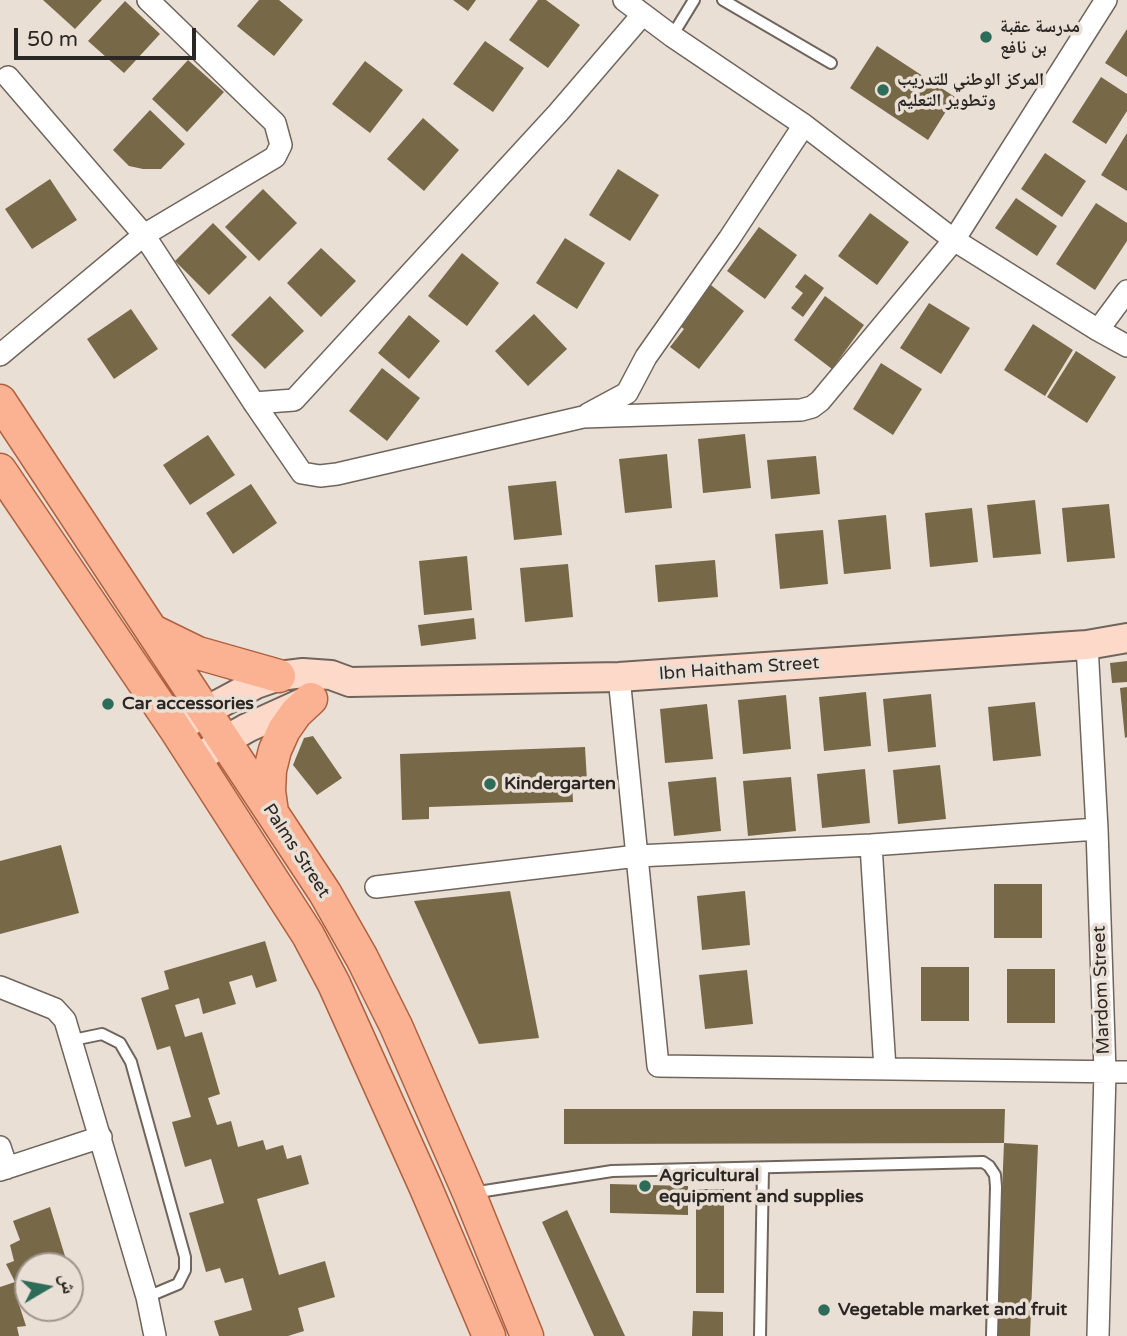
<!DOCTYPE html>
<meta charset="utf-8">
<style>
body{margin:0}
#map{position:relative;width:1127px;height:1336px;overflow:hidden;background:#eadfd5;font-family:"Varela Round","Noto Naskh Arabic",sans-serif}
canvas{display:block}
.north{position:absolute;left:14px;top:1252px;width:70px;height:70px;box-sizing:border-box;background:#eadfd5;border:2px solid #9e958e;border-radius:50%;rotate:80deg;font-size:19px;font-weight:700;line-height:28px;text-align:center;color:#2b2724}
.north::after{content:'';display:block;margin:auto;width:24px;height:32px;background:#2d6c59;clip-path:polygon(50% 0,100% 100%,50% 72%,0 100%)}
.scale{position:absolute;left:14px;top:28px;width:182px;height:32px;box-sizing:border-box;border:4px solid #2b2724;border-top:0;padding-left:9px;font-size:21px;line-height:24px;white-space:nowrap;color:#2b2724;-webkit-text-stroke:5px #eadfd5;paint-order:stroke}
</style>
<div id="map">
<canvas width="1127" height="1336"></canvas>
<div class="north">ش</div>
<div class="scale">50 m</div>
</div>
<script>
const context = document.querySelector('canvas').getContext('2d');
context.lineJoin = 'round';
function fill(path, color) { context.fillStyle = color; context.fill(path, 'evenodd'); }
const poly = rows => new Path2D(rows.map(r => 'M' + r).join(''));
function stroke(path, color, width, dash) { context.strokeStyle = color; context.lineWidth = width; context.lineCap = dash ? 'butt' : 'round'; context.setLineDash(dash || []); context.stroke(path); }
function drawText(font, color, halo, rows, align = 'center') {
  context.font = font + ' "Varela Round","Noto Naskh Arabic",sans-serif'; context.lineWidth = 7; context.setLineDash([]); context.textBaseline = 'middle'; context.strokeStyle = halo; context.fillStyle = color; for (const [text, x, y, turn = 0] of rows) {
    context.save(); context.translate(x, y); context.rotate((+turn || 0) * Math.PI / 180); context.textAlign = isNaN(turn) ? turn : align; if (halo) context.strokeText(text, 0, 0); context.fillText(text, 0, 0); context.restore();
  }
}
const building = poly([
 [43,0,102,0,75,29],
 [259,0,279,0,303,20,274,56,237,26],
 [453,0,476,0,468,11],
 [538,0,546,0,580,25,548,68,509,40],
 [125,1,160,34,124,73,88,41],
 [1127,29,1127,77,1105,63],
 [485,41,524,68,493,112,453,84],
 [877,46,955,97,928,140,850,88],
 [188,60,224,92,187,132,152,99],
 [365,61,403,90,370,133,332,104],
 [1101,77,1127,94,1127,111,1106,144,1072,122],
 [150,110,185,144,161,169,143,169,129,166,113,150],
 [423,118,459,150,424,191,387,159],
 [1127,133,1127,191,1101,175],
 [1045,153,1086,181,1062,217,1021,189],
 [618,169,659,195,630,241,589,215],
 [50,179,77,220,32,249,5,209],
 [263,189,297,223,259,261,225,227],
 [1016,198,1057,226,1037,256,995,228],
 [1096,203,1127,223,1127,241,1095,290,1056,264],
 [870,213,909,242,877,285,838,256],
 [213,223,247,257,209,295,175,261],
 [759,227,797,255,765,299,727,271],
 [565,238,605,263,577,309,536,283],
 [321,248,356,281,321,317,287,283],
 [462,253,499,283,467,326,428,296],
 [805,274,824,288,803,317,791,308,803,293,795,287],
 [707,282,744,311,699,369,670,347,684,329,676,323],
 [270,296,304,331,265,369,231,335],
 [825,296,864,325,832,369,794,340],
 [929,303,970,328,941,374,900,348],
 [131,309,158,349,114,379,87,339],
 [534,314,567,349,528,386,495,351],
 [409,315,440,341,409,379,378,353],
 [1033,324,1073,350,1045,396,1004,370],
 [1076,351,1116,377,1087,423,1047,397],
 [881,363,922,389,893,435,853,409],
 [382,368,420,398,387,441,349,411],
 [745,434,751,488,703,493,698,439],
 [208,435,235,475,190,505,163,465],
 [667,454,672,508,625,513,619,459],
 [816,456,820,494,771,499,767,460],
 [556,481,562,535,514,540,508,486],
 [251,484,277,523,233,554,206,513],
 [1035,500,1041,554,993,558,987,505],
 [1109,504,1115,558,1067,562,1062,508],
 [972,508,978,562,930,567,925,513],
 [886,515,891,569,844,574,838,520],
 [823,530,828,584,780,589,775,534],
 [467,556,472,610,424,615,419,561],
 [715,560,718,597,658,602,655,565],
 [568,564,573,617,525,622,520,568],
 [474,618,476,639,421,646,418,625],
 [1127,661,1127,682,1112,683,1110,663],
 [1127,687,1127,737,1125,738,1120,688],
 [866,692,871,746,824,751,819,697],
 [931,694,936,747,888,752,883,699],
 [786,695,791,749,743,754,738,700],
 [1035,702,1041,756,993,761,988,707],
 [707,704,713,759,665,763,660,709],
 [313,736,342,778,317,795,293,765,304,738],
 [585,747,587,781,572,781,573,802,429,807,429,819,402,820,400,754],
 [940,765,946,819,898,824,893,770],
 [865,769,870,823,822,828,817,774],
 [716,777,721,831,674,836,668,782],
 [791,777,796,831,748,836,743,781],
 [61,845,79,913,0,934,0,861],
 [994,884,1042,884,1042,938,994,938],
 [510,891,539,1038,479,1044,414,901],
 [745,891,750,945,702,950,697,896],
 [265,941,277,981,256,988,252,975,229,982,236,1004,203,1014,199,998,175,1005,185,1037,202,1032,220,1094,208,1098,217,1125,231,1121,238,1147,263,1140,266,1150,283,1145,287,1159,301,1155,309,1184,257,1199,279,1275,325,1261,335,1297,298,1308,304,1331,288,1336,219,1336,214,1321,252,1310,243,1278,225,1283,220,1268,206,1272,189,1213,224,1203,211,1159,185,1167,172,1122,191,1117,170,1046,157,1050,141,998,169,989,164,971],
 [921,967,969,967,969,1021,921,1021],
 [1007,969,1055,969,1055,1023,1007,1023],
 [747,970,753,1024,705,1029,699,975],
 [564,1109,1005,1109,1004,1143,564,1144],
 [1004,1143,1038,1145,1030,1336,996,1336],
 [610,1184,688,1186,688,1215,610,1213],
 [696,1189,724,1189,724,1293,696,1293],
 [50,1207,68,1266,28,1266,28,1291,16,1295,26,1326,17,1327,19,1336,0,1336,0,1287,15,1282,6,1264,14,1261,10,1245,20,1240,13,1221],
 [567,1210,625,1336,594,1336,542,1222],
 [693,1311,723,1312,723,1336,692,1336]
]);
const lane = poly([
 [723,0,831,63],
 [672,36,694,0],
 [73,1040,102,1034,120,1043,131,1062,185,1257,185,1270,178,1284,147,1297],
 [472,1193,612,1171,983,1162,989,1166,995,1175,996,1187,992,1336],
 [760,1336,763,1169]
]);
const street = poly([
 [624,0,672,36,804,125,954,240,1098,330,1127,346],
 [8,77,144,235,254,403,302,473,320,476,337,474,583,417,801,410,812,407,820,401,954,240,1106,0],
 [1098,330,1127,291],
 [0,355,144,235,275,157,281,145,275,123,148,0],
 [254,403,294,400,558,113,643,14],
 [588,414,627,393,646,357,729,239,804,125],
 [1087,645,1097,829,1105,1072,1098,1336],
 [619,677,658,1066,1127,1072],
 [871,845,885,1069],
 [376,887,637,856,871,845,1097,829],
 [0,987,55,1009,65,1020,147,1297,155,1336],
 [0,1147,7,1168],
 [0,1170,101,1137]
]);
const secondary = poly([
 [176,730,204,712,256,684,279,676,303,673,331,675,350,682,619,677,1087,645,1127,638],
 [196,760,224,741,247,728,311,699]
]);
const primary = poly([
 [0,401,325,893,362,958,396,1026,469,1193,527,1336],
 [0,470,176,730,308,935,334,984,425,1186,489,1336],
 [153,631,198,653,279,676],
 [272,812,269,791,270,770,275,750,284,730,296,713,311,699]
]);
const markers = [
 [986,37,7,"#2d6c59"],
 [883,90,7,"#2d6c59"],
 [108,704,7,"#2d6c59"],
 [490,784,7,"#2d6c59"],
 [645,1186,7,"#2d6c59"],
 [824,1310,7,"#2d6c59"]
];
const poiNames = [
 ["مدرسة عقبة",1000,27],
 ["بن نافع",1000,48],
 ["المركز الوطني للتدريب",897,80],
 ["وتطوير التعليم",897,101],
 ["Car accessories",122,704],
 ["Kindergarten",504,784],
 ["Agricultural",659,1176],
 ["equipment and supplies",659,1197],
 ["Vegetable market and fruit",838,1310]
];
const streetNames = [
 ["Ibn Haitham Street",739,669,-4],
 ["Palms Street",296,851,57],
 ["Mardom Street",1102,990,-92]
];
fill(building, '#776848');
stroke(lane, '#6f655c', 14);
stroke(street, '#6f655c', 24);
stroke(secondary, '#6f655c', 32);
stroke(primary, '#b0603d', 35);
stroke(lane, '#fff', 10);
stroke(street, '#fff', 21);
stroke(secondary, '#fdd9c9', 28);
stroke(primary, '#fab293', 32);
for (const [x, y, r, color] of markers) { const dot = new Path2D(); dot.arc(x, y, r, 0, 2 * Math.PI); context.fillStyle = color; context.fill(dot); stroke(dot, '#eadfd5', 2.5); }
drawText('bold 18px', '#2b2724', '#eadfd5', poiNames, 'left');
drawText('18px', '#2b2724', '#eadfd5', streetNames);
</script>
